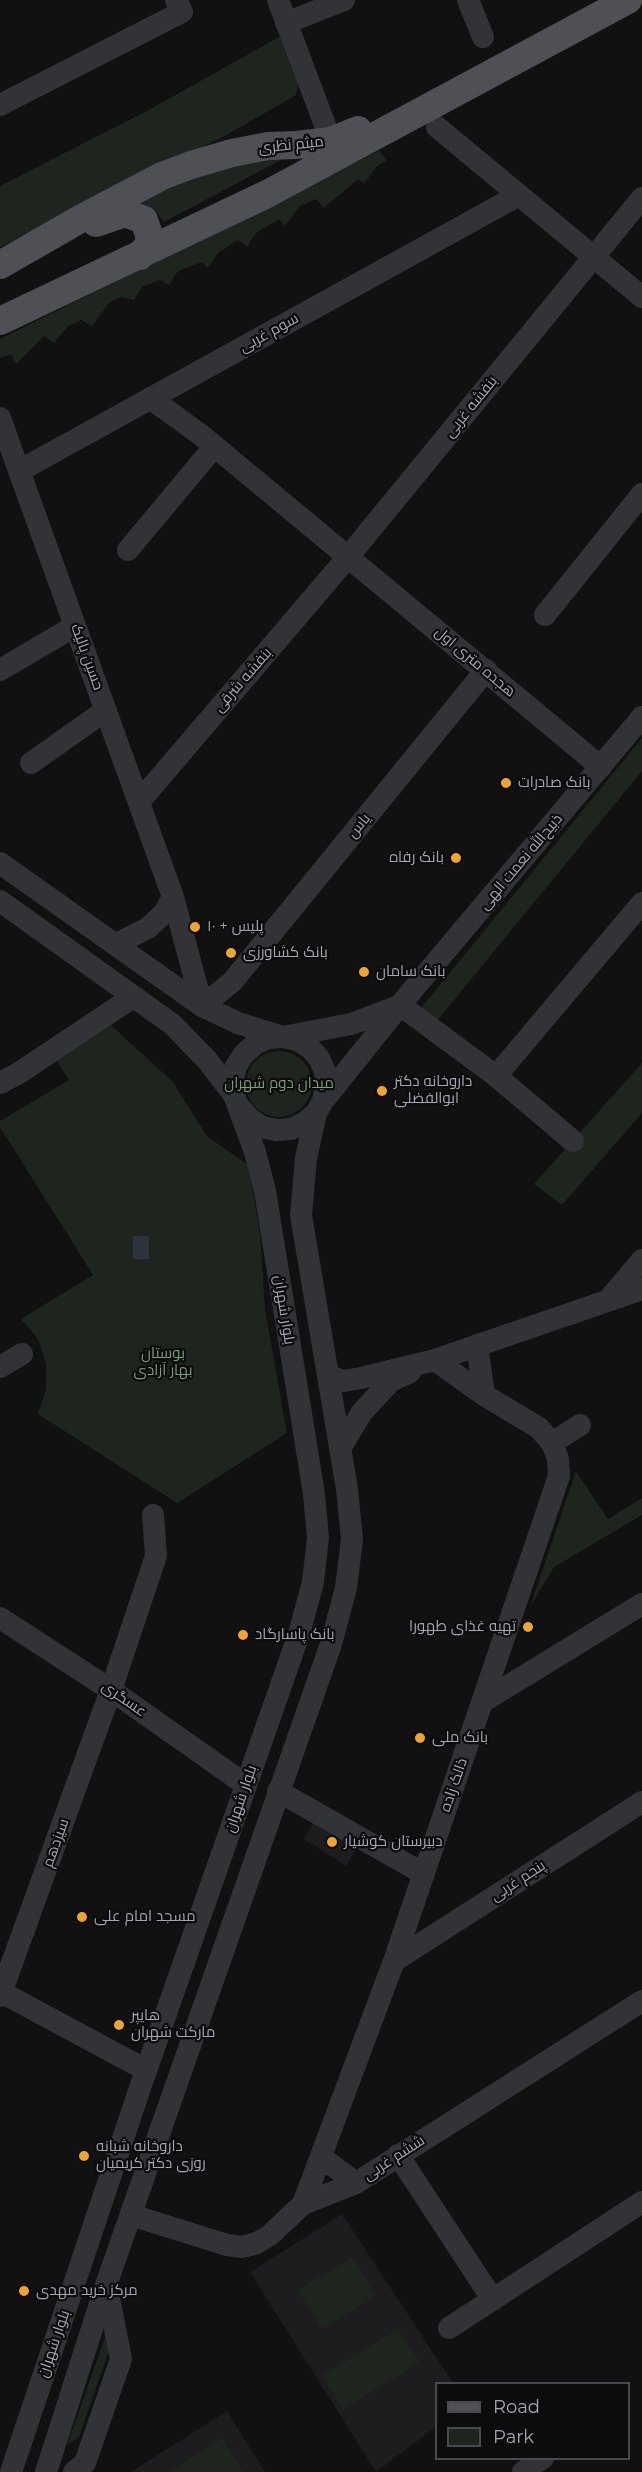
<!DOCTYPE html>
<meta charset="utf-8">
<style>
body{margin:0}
#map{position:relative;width:642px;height:2472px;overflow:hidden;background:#111112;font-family:Montserrat,sans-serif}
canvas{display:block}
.legend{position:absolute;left:435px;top:2382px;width:195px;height:78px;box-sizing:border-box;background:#0c0c0d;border:2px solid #484a4f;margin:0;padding:8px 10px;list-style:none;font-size:18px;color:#a2a8b3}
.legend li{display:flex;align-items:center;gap:12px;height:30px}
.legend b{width:30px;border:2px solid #484a4f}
</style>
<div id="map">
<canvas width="642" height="2472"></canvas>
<ul class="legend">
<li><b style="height:8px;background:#4e5056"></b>Road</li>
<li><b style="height:16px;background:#1d251e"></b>Park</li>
</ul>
</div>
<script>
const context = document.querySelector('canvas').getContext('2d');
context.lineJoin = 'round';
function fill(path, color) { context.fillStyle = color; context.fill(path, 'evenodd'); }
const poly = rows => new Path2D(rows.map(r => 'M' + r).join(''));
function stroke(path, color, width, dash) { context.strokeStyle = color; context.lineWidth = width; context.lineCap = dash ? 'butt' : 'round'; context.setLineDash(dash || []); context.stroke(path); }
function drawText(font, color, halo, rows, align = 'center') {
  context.font = font + ' Montserrat,Cairo,sans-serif'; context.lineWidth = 4.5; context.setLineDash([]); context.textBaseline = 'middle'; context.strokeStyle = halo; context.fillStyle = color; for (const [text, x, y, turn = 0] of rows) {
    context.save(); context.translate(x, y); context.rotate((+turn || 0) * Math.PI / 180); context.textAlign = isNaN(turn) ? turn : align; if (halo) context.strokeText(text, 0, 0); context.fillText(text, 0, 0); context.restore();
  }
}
const built = poly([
 [316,1817,359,1844,346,1866,304,1839],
 [342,2214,453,2383,436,2384,436,2427,376,2472,250,2272],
 [227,2411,265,2472,131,2472]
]);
const green = poly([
 [281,36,299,81,296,95,225,136,0,247,0,186,143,113],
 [379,151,387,161,377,166,364,184,358,179,324,208,316,199,300,206,285,226,279,219,256,233,247,247,238,240,218,253,208,268,202,262,178,271,169,285,160,280,142,287,134,300,121,297,109,303,92,326,81,320,68,326,54,343,44,336,16,364,11,354,0,358,0,339],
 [294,153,164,222,154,209,139,204,156,191,186,177],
 [642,738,642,771,436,1022,421,1008],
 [102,1017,173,1082,207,1136,248,1165,260,1233,265,1309,287,1433,177,1503,38,1414,46,1390,46,1364,38,1339,21,1319,93,1275,0,1127,0,1121,69,1080,49,1049],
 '246 1084a33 33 0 1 1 66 0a33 33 0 1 1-66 0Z',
 [642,1063,642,1113,562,1205,534,1184],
 [576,1471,608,1519,642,1498,642,1515,554,1567,530,1607],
 [353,2257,376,2296,322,2329,298,2290],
 [398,2329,419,2362,343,2410,322,2376],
 [106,2335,110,2348,79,2437,67,2445],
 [223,2438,243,2472,169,2472]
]);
const water = poly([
 [133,1236,149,1236,149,1259,133,1259]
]);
const minor = poly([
 [278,0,331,141],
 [468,0,483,37],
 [286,23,344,0],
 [0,105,182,12,176,0],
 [437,127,642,297],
 [150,398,201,435,601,767],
 [0,418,173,897,202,1006,232,982,486,670],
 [19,471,519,195],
 [128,550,214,447],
 [545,615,642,494],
 [0,670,75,626],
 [31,763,106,710],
 [139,802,348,557,642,198],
 [0,863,202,1006,238,1023,283,1037,351,1024,399,1006],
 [0,901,172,1024,207,1060,234,1095],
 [116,944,148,928,165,912,173,897],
 [400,1005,496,1076,573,1141],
 [496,1076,642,903],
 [0,1083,19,1073,133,997],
 [323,1101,400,1005,642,717],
 [608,1300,642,1260],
 [477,1345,484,1395],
 [0,1367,22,1354],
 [328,1376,344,1381,361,1378,435,1360,642,1289],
 [552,1443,580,1425],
 [340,1449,362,1412,391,1381,410,1372],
 [0,1618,111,1690,246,1785],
 [482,1702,642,1604],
 [278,1791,424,1874],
 [394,1961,642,1802],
 [1,1992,146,2070],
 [0,1996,111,1690,156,1556,153,1515],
 [398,2155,493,2300],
 [321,2157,356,2183],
 [303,2204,394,1961,559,1476,558,1459,552,1443,539,1428,484,1395,435,1360],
 [131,2215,227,2245,242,2247,257,2243,270,2235,303,2204,356,2183,642,2001],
 [449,2328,642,2202],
 [11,2472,141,2085,299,1634,313,1582,318,1538,314,1494,265,1191,255,1152,234,1095,233,1080,236,1066,244,1054,255,1044,268,1038,283,1037,297,1040,310,1048,319,1058,325,1072,326,1086,323,1101,316,1113,304,1123,291,1129,276,1130,262,1127,250,1119,240,1108],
 [46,2472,106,2285,331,1644,346,1588,352,1539,347,1489,301,1215,306,1158,316,1113],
 [74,2472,85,2463,121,2359,107,2288],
 [523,2472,543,2458]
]);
const major = poly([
 [96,223,125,213,144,220,151,241,140,256],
 [0,265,82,218,162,176,191,165,232,153,268,146,296,145,331,141,358,130],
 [0,321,267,194,628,0]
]);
const markers = [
 [506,783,6,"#efa52c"],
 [456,858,6,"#efa52c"],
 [195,927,6,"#efa52c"],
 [231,953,6,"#efa52c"],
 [364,972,6,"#efa52c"],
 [382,1091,6,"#efa52c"],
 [528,1627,6,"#efa52c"],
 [243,1635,6,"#efa52c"],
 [420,1738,6,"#efa52c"],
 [332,1842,6,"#efa52c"],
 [82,1917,6,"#efa52c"],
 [119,2025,6,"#efa52c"],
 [84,2156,6,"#efa52c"],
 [24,2291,6,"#efa52c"]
];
const streetNames = [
 ["میثم نظری",291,145,-6],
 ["سوم غربی",269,333,-29],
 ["بنفشه غربی",471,407,-51],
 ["حسین پالیک",87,657,70],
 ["هجده متری اول",475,662,40],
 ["بنفشه شرقی",243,680,-49],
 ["یاس",359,826,-51],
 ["ذبیح‌الله نعمت الهی",521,862,-50],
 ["بلوار شهران",284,1310,81],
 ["عسگری",124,1699,35],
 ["ذالک زاده",454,1785,-71],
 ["بلوار شهران",241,1799,-71],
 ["سیزدهم",56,1843,-70],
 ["پنجم غربی",518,1881,-33],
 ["ششم غربی",394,2158,-33],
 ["بلوار شهران",54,2344,-71]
];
const poiNames = [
 ["بانک صادرات",518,783],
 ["بانک رفاه",444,858,"right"],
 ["پلیس + ۱۰",207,927],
 ["بانک کشاورزی",243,953],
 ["بانک سامان",376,972],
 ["داروخانه دکتر",394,1082],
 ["ابوالفضلی",394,1099],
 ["تهیه غذای طهورا",516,1627,"right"],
 ["بانک پاسارگاد",255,1635],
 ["بانک ملی",432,1738],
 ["دبیرستان کوشیار",344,1842],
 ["مسجد امام علی",94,1917],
 ["هایپر",131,2016],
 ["مارکت شهران",131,2033],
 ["داروخانه شبانه",96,2147],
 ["روزی دکتر کریمیان",96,2164],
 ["مرکز خرید مهدی",36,2291]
];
const parkNames = [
 ["میدان دوم شهران",279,1084],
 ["بوستان",163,1354],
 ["بهار آزادی",163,1371]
];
fill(built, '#1d1d1f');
fill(green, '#1d251e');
fill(water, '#2a343a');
stroke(minor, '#323337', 22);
stroke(major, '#4e5056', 28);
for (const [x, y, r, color] of markers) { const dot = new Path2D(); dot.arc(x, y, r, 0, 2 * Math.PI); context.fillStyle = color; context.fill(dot); stroke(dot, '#0c0c0d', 2); }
drawText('15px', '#a2a8b3', '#0c0c0d', streetNames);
drawText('15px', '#a2a8b3', '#0c0c0d', poiNames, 'left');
drawText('15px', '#799e7a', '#0c0c0d', parkNames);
</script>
